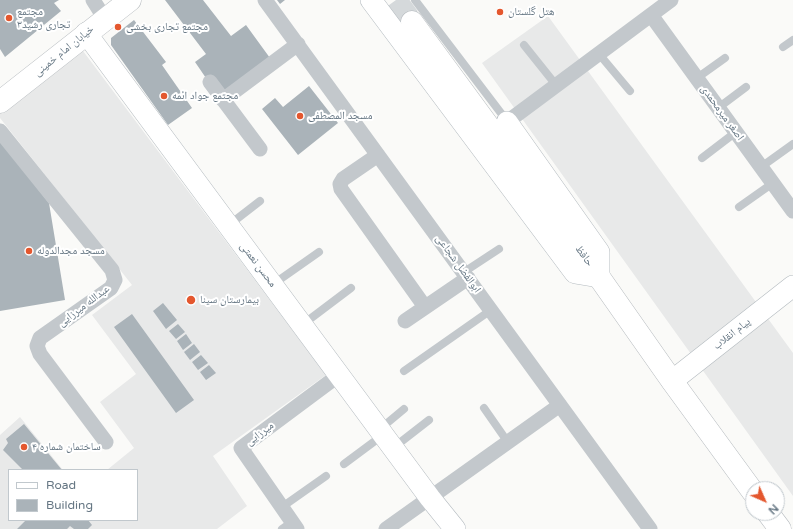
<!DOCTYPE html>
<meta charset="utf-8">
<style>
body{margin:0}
#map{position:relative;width:793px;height:529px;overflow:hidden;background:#fafaf8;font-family:"Varela Round",sans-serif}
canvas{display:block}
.legend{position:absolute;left:8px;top:469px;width:130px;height:52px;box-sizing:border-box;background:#fff;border:1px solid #c1c8cd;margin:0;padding:5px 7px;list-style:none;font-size:12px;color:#657683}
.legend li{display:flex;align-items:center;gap:8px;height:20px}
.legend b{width:20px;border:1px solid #c1c8cd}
.north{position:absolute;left:745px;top:481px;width:40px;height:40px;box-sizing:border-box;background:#fff;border:1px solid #c1c8cd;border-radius:50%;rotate:135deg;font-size:11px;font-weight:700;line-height:16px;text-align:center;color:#657683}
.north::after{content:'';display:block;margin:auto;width:14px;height:18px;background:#e4572e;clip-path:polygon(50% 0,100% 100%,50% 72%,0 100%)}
</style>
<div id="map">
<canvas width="793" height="529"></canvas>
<ul class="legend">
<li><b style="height:5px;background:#fff"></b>Road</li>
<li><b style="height:11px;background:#aab3b9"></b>Building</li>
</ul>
<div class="north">N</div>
</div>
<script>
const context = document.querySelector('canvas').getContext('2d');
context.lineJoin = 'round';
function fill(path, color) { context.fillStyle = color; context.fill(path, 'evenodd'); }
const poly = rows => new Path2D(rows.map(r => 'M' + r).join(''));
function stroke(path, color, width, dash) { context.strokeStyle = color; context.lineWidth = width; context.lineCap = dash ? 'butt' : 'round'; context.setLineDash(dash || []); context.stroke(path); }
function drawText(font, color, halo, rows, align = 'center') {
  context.font = font + ' "Varela Round","Noto Naskh Arabic",sans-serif'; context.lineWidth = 4; context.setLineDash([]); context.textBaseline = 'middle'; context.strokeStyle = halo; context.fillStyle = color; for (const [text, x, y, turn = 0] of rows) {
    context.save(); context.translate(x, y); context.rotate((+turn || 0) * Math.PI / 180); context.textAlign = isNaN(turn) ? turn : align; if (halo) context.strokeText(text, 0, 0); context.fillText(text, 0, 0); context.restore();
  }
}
const built = poly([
 [548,16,793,353,793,496,482,63],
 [80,47,326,375,213,456,247,506,217,529,0,529,0,435,20,417,63,470,9,470,9,520,137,520,137,470,107,470,134,448,100,402,136,374,92,315,132,285,0,118,0,112]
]);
const building = poly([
 [0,0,59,0,54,3,61,11,5,57,0,49],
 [165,0,203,0,231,36,246,25,270,58,223,92,208,81,195,62,206,54],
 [277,0,285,0,280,4],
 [134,20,166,62,162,65,192,108,168,125,111,45,111,38],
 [309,86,338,123,298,155,262,109,275,98,283,107],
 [0,141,49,203,65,300,0,311],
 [163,303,177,320,166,329,153,311],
 [132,314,194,400,176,413,114,327],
 [178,324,185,332,176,339,169,331],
 [186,334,192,343,183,350,177,341],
 [194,344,200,352,190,360,184,352],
 [201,355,208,363,198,370,192,362],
 [209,365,216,373,206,380,200,372],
 [24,424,62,470,23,470,3,450,8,443,6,439],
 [26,520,88,520,92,525,88,529,74,529,70,526,67,529,17,529]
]);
const primaryTunnel = poly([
 [396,0,412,22]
]);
const lane = poly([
 [415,0,507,121],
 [524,45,556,85],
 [783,47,793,40],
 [599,54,630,91],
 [697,78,725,58],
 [718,108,746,87],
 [702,158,736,132],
 [761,167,793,144],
 [739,207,773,183],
 [229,225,260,201],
 [464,272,499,249],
 [272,285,319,252],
 [302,325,351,288],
 [404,371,491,310],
 [484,408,507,441],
 [380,429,404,409],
 [393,448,429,420],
 [344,464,383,435],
 [282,507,326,476],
 [282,529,292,522]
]);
const street = poly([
 [93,0,105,19],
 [265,0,650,529],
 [651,15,793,211],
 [210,82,260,149],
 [223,100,298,44],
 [507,122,671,0],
 [0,131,112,270,115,280,111,288,40,338,37,346,40,354,106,442],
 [378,155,343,179,340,184,341,189,425,307],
 [405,321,468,278],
 [297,529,241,448,339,375],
 [386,529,560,405]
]);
const secondary = poly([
 [371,0,575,273,599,277,599,252,507,122],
 [86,33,430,498,455,529],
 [672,381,793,286]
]);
const primary = poly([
 [412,22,599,277,672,381,753,492],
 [0,102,130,0],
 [768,513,780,529]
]);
const markers = [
 [500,12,4,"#e4572e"],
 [9,18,4,"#e4572e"],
 [118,27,4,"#e4572e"],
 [164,96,4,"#e4572e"],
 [300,116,4,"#e4572e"],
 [29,251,4,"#e4572e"],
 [191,300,5,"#e4572e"],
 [24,447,4,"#e4572e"]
];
const poiNames = [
 ["مجتمع",17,12],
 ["تجاری رشید۳",17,25],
 ["هتل گلستان",508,12],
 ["مجتمع تجاری بخشی",126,27],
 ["مجتمع جواد ائمه",172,96],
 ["مسجد المصطفی",308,116],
 ["مسجد مجدالدوله",37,251],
 ["بیمارستان سینا",200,300],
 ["ساختمان شماره ۴",32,447]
];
const streetNames = [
 ["خیابان امام خمینی",64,51,-39],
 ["اصغر میرمحمدی",722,113,54],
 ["حافظ",584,256,54],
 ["ابوالفضل شجاعی",458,264,54],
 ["محسن نعمتی",258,265,53],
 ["عبدالله میرزایی",84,306,-37],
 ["پیام انقلاب",732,334,-38],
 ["میرزایی",260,434,-37]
];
fill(built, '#e8e9e9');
fill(building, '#aab3b9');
stroke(primaryTunnel, '#d5d9db', 22, [22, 11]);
stroke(secondary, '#b3babf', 22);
stroke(primary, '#b5babe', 23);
stroke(lane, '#c3c8cc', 8);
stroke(street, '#c3c8cc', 15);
stroke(secondary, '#fff', 21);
stroke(primary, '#fff', 22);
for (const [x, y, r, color] of markers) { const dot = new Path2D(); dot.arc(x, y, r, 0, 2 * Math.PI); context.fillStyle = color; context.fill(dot); stroke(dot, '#fff', 1.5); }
drawText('11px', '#657683', '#fff', poiNames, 'left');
drawText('11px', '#657683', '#fff', streetNames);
</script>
